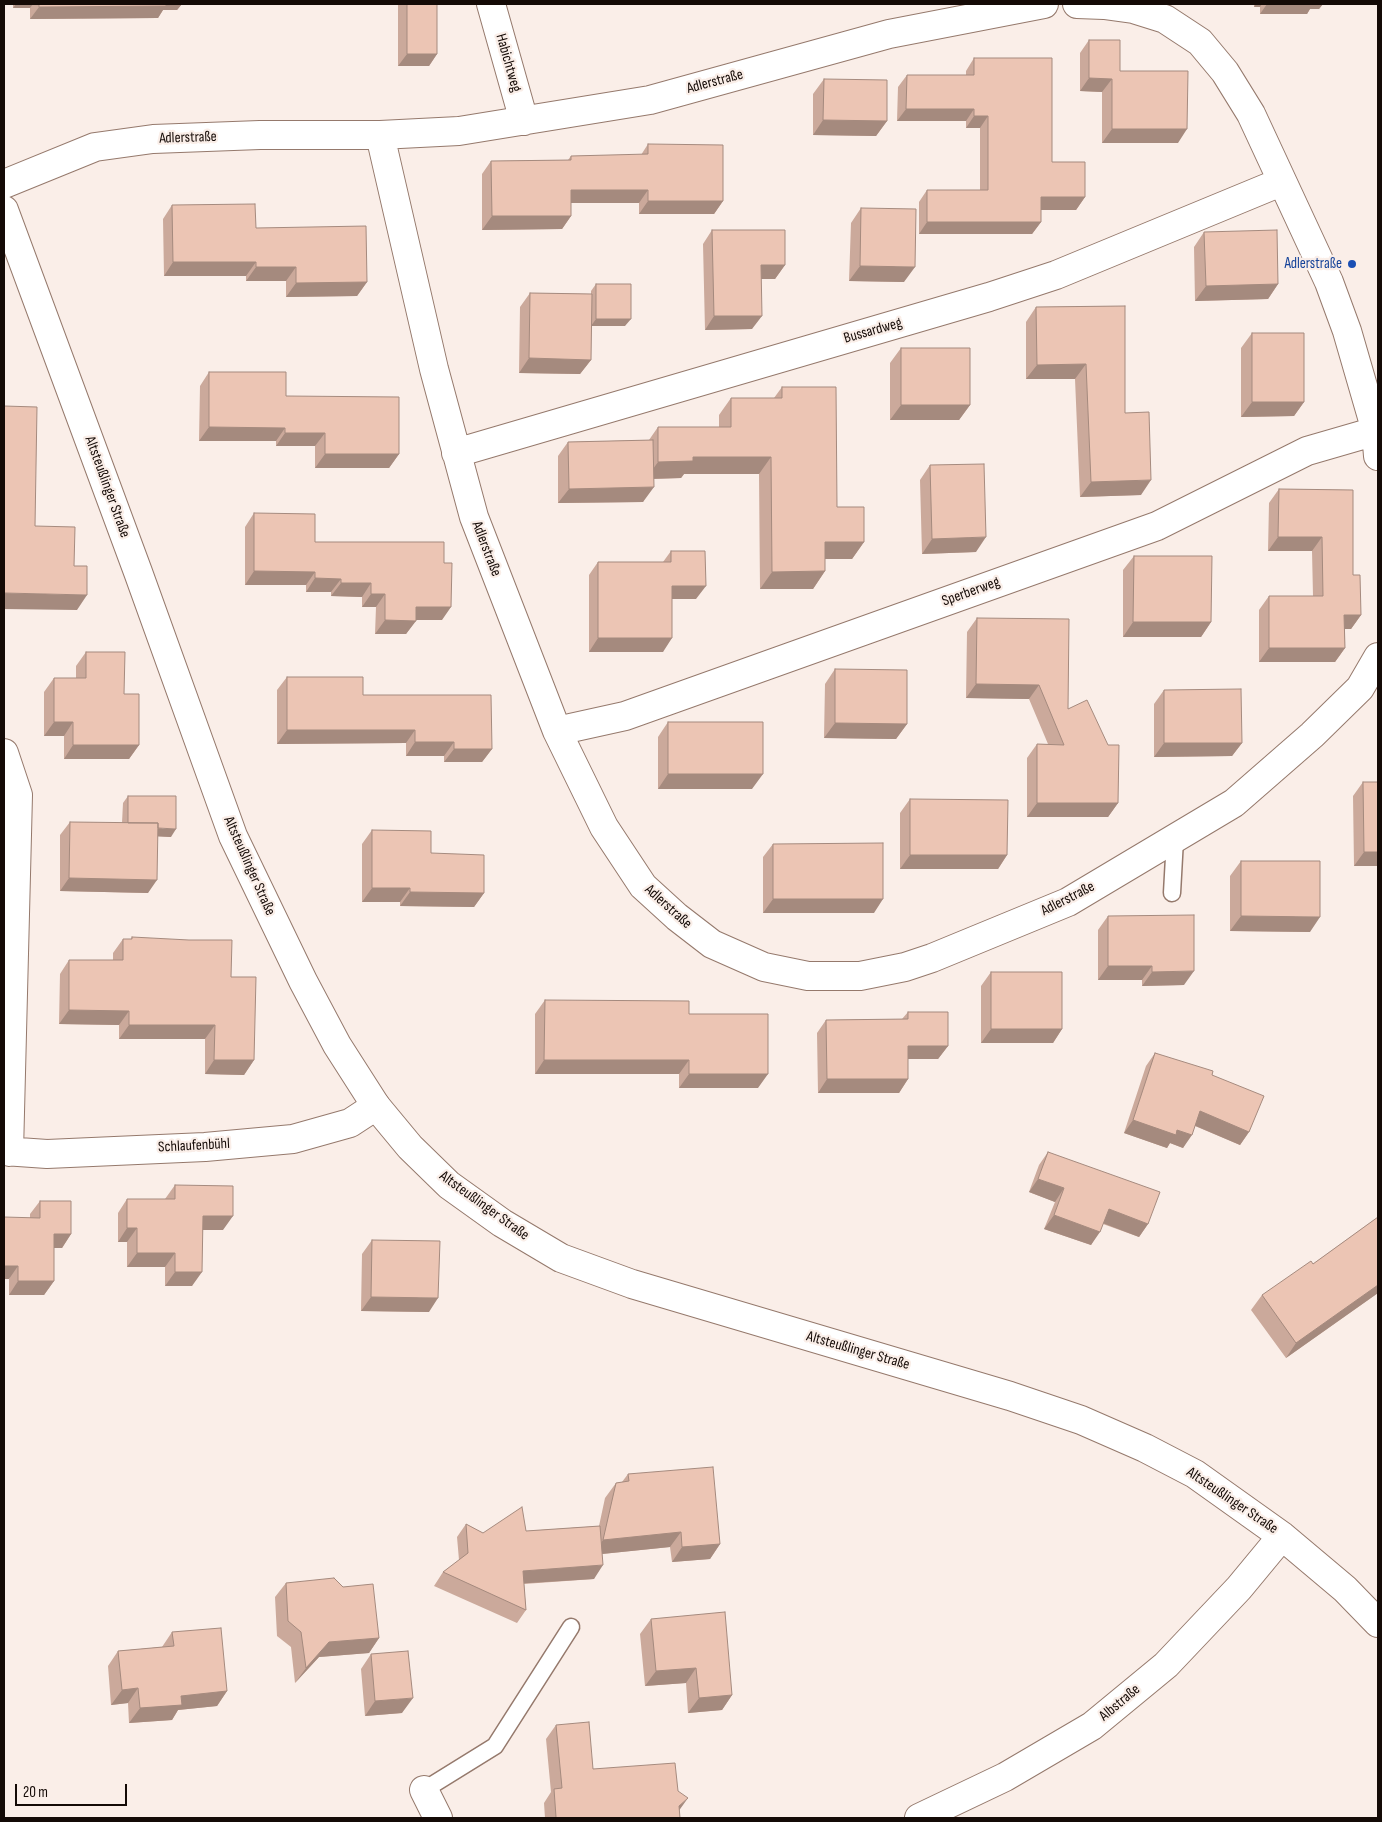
<!DOCTYPE html>
<meta charset="utf-8">
<style>
body{margin:0}
#map{position:relative;width:1382px;height:1822px;overflow:hidden;background:#faeee8;font-family:"Sofia Sans Condensed",sans-serif}
canvas{display:block}
.frame{position:absolute;inset:0;border:5px solid #140a06;pointer-events:none}
.scale{position:absolute;left:15px;top:1784px;width:112px;height:22px;box-sizing:border-box;border:2px solid #140a06;border-top:0;padding-left:6px;font-size:15px;line-height:18px;white-space:nowrap;color:#140a06;-webkit-text-stroke:4px #faeee8;paint-order:stroke}
</style>
<div id="map">
<canvas width="1382" height="1822"></canvas>
<div class="frame"></div>
<div class="scale">20 m</div>
</div>
<script>
const context = document.querySelector('canvas').getContext('2d');
context.lineJoin = 'round';
const poly = rows => new Path2D(rows.map(r => 'M' + r).join(''));
function stroke(path, color, width, dash) { context.strokeStyle = color; context.lineWidth = width; context.lineCap = dash ? 'butt' : 'round'; context.setLineDash(dash || []); context.stroke(path); }
function fill(path, color) { context.fillStyle = color; context.fill(path, 'evenodd'); }
function drawText(font, color, halo, rows, align = 'center') {
  context.font = font + ' "Sofia Sans Condensed",sans-serif'; context.lineWidth = 4.5; context.setLineDash([]); context.textBaseline = 'middle'; context.strokeStyle = halo; context.fillStyle = color; for (const [text, x, y, turn = 0] of rows) {
    context.save(); context.translate(x, y); context.rotate((+turn || 0) * Math.PI / 180); context.textAlign = isNaN(turn) ? turn : align; if (halo) context.strokeText(text, 0, 0); context.fillText(text, 0, 0); context.restore();
  }
}
const lane = poly([
 [1172,893,1175,839],
 [424,1790,495,1746,571,1627]
]);
const street = poly([
 [491,4,524,121],
 [1077,4,1104,5,1133,9,1165,19,1200,42,1225,72,1251,114,1329,282,1347,331,1376,431,1378,456],
 [380,135,434,369,474,517,557,731,604,827,643,886,677,917,712,944,764,967,808,976,860,976,905,967,932,958,1068,902,1234,803,1312,735,1360,688,1378,657],
 [4,184,95,147,153,139,260,135,380,135,459,131,650,100,889,34,1044,4],
 [456,453,989,297,1056,275,1281,182],
 [557,731,625,716,1157,526,1307,451,1376,431],
 [4,753,18,795,9,1152],
 [4,1151,47,1154,205,1147,293,1139,350,1123,376,1106],
 [424,1790,438,1818]
]);
const secondary = poly([
 [4,210,138,572,233,836,303,981,337,1045,376,1106,410,1147,449,1185,502,1223,561,1258,632,1284,1010,1396,1081,1420,1145,1448,1195,1474,1282,1536,1345,1589,1378,1623],
 [919,1818,1005,1777,1092,1726,1166,1665,1239,1588,1282,1536]
]);
const wall = poly([
 [13,4,182,4,177,10,163,10,158,18,30,19,30,8,13,8],
 [398,4,437,4,437,54,429,66,398,66],
 [1254,4,1323,4,1319,9,1310,9,1307,14,1260,14,1260,7,1254,7],
 [1089,40,1120,71,1178,143,1102,143,1102,92,1080,91,1080,53],
 [974,58,1052,162,1085,197,1076,210,1041,210,1041,222,1032,234,919,234,919,202,927,190,980,190,980,128,966,128,966,121,897,121,898,87,907,75,966,75,966,71],
 [824,79,887,121,876,136,813,135,813,94],
 [648,144,723,201,714,214,639,214,639,203,571,203,571,216,562,229,482,230,482,174,491,161,568,160,571,156,641,155],
 [172,205,256,228,367,282,357,296,286,297,286,281,246,281,246,276,164,276,163,219],
 [861,208,904,282,849,281,851,223],
 [712,230,785,265,775,279,761,279,752,329,705,330,703,244],
 [1204,232,1278,284,1268,299,1195,301,1194,247],
 [596,284,625,326,591,326,591,360,580,374,519,373,520,307,530,293,591,294,591,291],
 [1125,306,1125,413,1141,495,1080,497,1075,379,1026,379,1026,322,1036,307],
 [1252,333,1304,402,1294,416,1241,417,1241,348],
 [901,348,970,405,959,420,890,420,890,363],
 [209,372,286,396,399,454,389,468,315,468,315,446,276,446,276,441,199,441,200,386],
 [782,387,837,507,864,542,852,559,825,559,825,571,813,589,760,589,759,474,684,474,681,478,654,479,643,502,558,503,558,456,568,442,649,440,658,427,719,427,719,415,731,398,774,398],
 [930,465,976,552,922,554,920,480],
 [1279,489,1353,490,1353,575,1361,615,1351,629,1345,629,1345,648,1335,662,1259,662,1259,610,1269,596,1313,596,1312,551,1268,551,1269,503],
 [254,513,315,542,444,563,442,620,416,620,406,634,375,634,376,607,362,607,362,597,331,596,331,592,306,592,306,585,245,585,245,527],
 [671,551,696,599,672,599,663,652,589,652,589,575,598,562,663,562],
 [1134,556,1211,622,1201,637,1123,637,1123,570],
 [977,618,1068,709,1118,803,1108,817,1027,817,1027,758,1037,744,1048,744,1029,699,966,698,967,632],
 [86,652,124,694,139,745,129,759,64,759,64,736,44,736,44,692,54,678,76,678,76,666],
 [835,669,907,724,896,739,824,738,825,684],
 [287,677,363,695,492,749,482,762,444,762,444,756,406,756,406,743,277,744,277,690],
 [1164,690,1242,743,1232,756,1154,757,1154,704],
 [668,722,752,789,658,789,658,737],
 [1363,782,1378,782,1378,866,1354,866,1353,796],
 [128,796,171,837,158,836,148,893,60,891,60,835,70,822,122,823,123,803],
 [910,799,1007,855,998,869,900,869,900,813],
 [372,830,431,853,484,893,474,907,400,906,400,902,362,902,362,844],
 [773,844,874,913,763,913,763,857],
 [1241,861,1310,932,1230,931,1230,876],
 [1108,916,1184,985,1142,986,1142,980,1098,980,1098,930],
 [132,937,231,977,254,1060,244,1075,205,1074,205,1039,119,1039,119,1025,59,1024,60,974,69,960,113,960,113,953,123,939,131,939],
 [991,972,1062,1029,1053,1043,981,1043,981,986],
 [545,1000,689,1014,758,1088,679,1088,679,1074,535,1074,535,1014],
 [908,1012,948,1046,938,1059,908,1059,908,1079,899,1093,818,1093,817,1033,826,1020,902,1019],
 [1155,1053,1212,1075,1249,1132,1240,1145,1195,1126,1183,1148,1170,1143,1167,1148,1124,1133,1146,1066],
 [1048,1152,1148,1224,1139,1237,1103,1224,1091,1245,1044,1229,1055,1202,1029,1192,1039,1165],
 [175,1185,223,1230,203,1230,192,1286,165,1286,165,1267,127,1267,127,1242,118,1242,118,1213,127,1199,165,1199],
 [40,1201,71,1234,62,1248,54,1248,54,1281,44,1295,9,1295,9,1279,30,1218,30,1214],
 [1378,1217,1378,1293,1286,1358,1251,1310,1262,1295,1313,1264],
 [372,1240,429,1312,361,1311,362,1254],
 [628,1474,720,1544,710,1559,672,1562,670,1547,602,1554,594,1579,524,1584,526,1610,517,1623,434,1586,443,1572,459,1560,457,1537,466,1524,483,1533,526,1531,599,1526,605,1498,616,1483,622,1482],
 [286,1583,379,1638,369,1653,319,1657,295,1683,291,1647,277,1636,275,1597],
 [651,1619,732,1695,722,1710,688,1713,686,1683,645,1686,640,1634],
 [172,1632,227,1691,217,1706,178,1710,172,1720,129,1723,128,1703,111,1705,108,1666,118,1651,162,1647],
 [371,1654,402,1713,365,1716,361,1669],
 [556,1725,593,1769,679,1810,680,1818,545,1818,544,1803,551,1792,546,1739]
]);
const shadedWall = poly([
 [16,4,33,4,30,8,13,8],
 [162,4,182,4,177,10,163,10,158,18,30,19,39,7],
 [1256,4,1262,4,1260,7,1254,7],
 [1267,4,1323,4,1319,9,1310,9,1307,14,1260,14],
 [407,54,437,54,429,66,398,66],
 [1089,78,1112,79,1102,92,1080,91],
 [906,109,974,109,966,121,897,121],
 [974,116,988,116,980,128,966,128],
 [823,120,887,121,876,136,813,135],
 [1112,129,1187,129,1178,143,1102,143],
 [571,190,648,190,639,203,562,203],
 [1041,197,1085,197,1076,210,1032,210],
 [648,201,723,201,714,214,639,214],
 [492,216,571,216,562,229,482,230],
 [927,222,1041,222,1032,234,919,234],
 [173,262,256,262,246,276,164,276],
 [761,265,785,265,775,279,751,279],
 [860,266,915,267,904,282,849,281],
 [256,267,296,267,286,281,246,281],
 [367,282,357,296,286,297,296,283],
 [1278,284,1268,299,1195,301,1206,286],
 [714,316,762,316,752,329,705,330],
 [596,319,631,319,625,326,591,326],
 [529,358,591,360,580,374,519,373],
 [1086,364,1075,379,1026,379,1037,365],
 [1252,402,1304,402,1294,416,1241,417],
 [901,405,970,405,959,420,890,420],
 [209,427,285,428,276,441,199,441],
 [285,433,325,433,315,446,276,446],
 [325,454,399,454,389,468,315,468],
 [693,457,771,457,759,474,684,474,681,478,646,479,658,462],
 [1151,480,1141,495,1080,497,1091,482],
 [654,487,643,502,558,503,569,489],
 [986,537,976,552,922,554,932,539],
 [1278,537,1322,537,1312,551,1268,551],
 [825,542,864,542,852,559,813,559],
 [254,571,315,572,306,585,245,585],
 [825,571,813,589,760,589,772,572],
 [315,578,341,579,331,592,306,592],
 [341,583,371,583,362,597,331,596],
 [672,586,706,586,696,599,663,599],
 [4,593,87,595,77,610,4,609],
 [371,594,385,594,376,607,362,607],
 [416,607,451,607,442,620,406,620],
 [1344,615,1361,615,1351,629,1335,629],
 [385,620,416,621,406,634,375,634],
 [1133,622,1211,622,1201,637,1123,637],
 [598,638,672,638,663,652,589,652],
 [1269,648,1345,648,1335,662,1259,662],
 [976,684,1039,685,1029,699,966,698],
 [54,722,73,722,64,736,44,736],
 [835,723,907,724,896,739,824,738],
 [287,730,415,730,406,743,277,744],
 [415,742,454,742,444,756,406,756],
 [1164,743,1242,743,1232,756,1154,757],
 [73,745,139,745,129,759,64,759],
 [454,749,492,749,482,762,444,762],
 [668,774,763,774,752,789,658,789],
 [1037,803,1118,803,1108,817,1027,817],
 [128,828,176,829,171,837,122,835],
 [1364,852,1378,852,1378,866,1354,866],
 [910,855,1007,855,998,869,900,869],
 [69,878,157,880,148,893,60,891],
 [372,888,410,888,400,902,362,902],
 [410,892,484,893,474,907,400,906],
 [773,899,883,899,874,913,763,913],
 [1241,916,1320,917,1310,932,1230,931],
 [1108,966,1152,966,1142,980,1098,980],
 [1194,971,1184,985,1142,986,1152,972],
 [69,1010,129,1011,119,1025,59,1024],
 [129,1025,215,1025,205,1039,119,1039],
 [991,1029,1062,1029,1053,1043,981,1043],
 [908,1046,948,1046,938,1059,899,1059],
 [214,1060,254,1060,244,1075,205,1074],
 [544,1060,689,1060,679,1074,535,1074],
 [689,1074,768,1074,758,1088,679,1088],
 [827,1079,908,1079,899,1093,818,1093],
 [1200,1111,1249,1132,1240,1145,1191,1124],
 [1133,1120,1177,1130,1192,1135,1183,1148,1170,1143,1167,1148,1124,1133],
 [1038,1179,1064,1188,1055,1202,1029,1192],
 [1109,1209,1148,1224,1139,1237,1100,1222],
 [1054,1215,1100,1232,1091,1245,1044,1229],
 [203,1216,233,1216,223,1230,193,1230],
 [127,1228,137,1228,127,1242,118,1242],
 [54,1234,71,1234,62,1248,44,1248],
 [137,1253,175,1253,165,1267,127,1267],
 [4,1266,18,1266,9,1279,4,1279],
 [175,1272,202,1272,192,1286,165,1286],
 [18,1281,54,1281,44,1295,9,1295],
 [1378,1285,1378,1293,1286,1358,1296,1343],
 [371,1297,438,1298,429,1312,361,1311],
 [681,1532,670,1547,592,1555,603,1540],
 [720,1544,710,1559,672,1562,682,1547],
 [603,1565,594,1579,513,1584,523,1571],
 [379,1638,369,1653,319,1657,295,1683,306,1668,329,1642],
 [696,1668,686,1683,645,1686,656,1671],
 [138,1688,128,1703,111,1705,122,1690],
 [227,1691,217,1706,178,1710,172,1720,129,1723,140,1708,181,1696],
 [732,1695,722,1710,688,1713,699,1698],
 [413,1698,402,1713,365,1716,375,1701],
 [688,1798,678,1812,679,1806]
]);
const building = poly([
 [39,4,166,4,166,6,39,7,39,4],
 [407,4,437,4,437,54,407,54,407,4],
 [1089,40,1120,40,1120,71,1188,71,1187,129,1112,129,1112,79,1089,78,1089,40],
 [974,58,1052,58,1052,162,1085,162,1085,197,1041,197,1041,222,927,222,927,190,988,190,988,116,974,116,974,109,906,109,907,75,974,75,974,58],
 [824,79,887,80,887,121,823,120,824,79],
 [648,144,723,145,723,201,648,201,648,190,571,190,571,216,492,216,491,161,571,160,571,156,648,154,648,144],
 [255,204,256,228,366,226,367,282,296,283,296,267,256,267,256,262,173,262,172,205,255,204],
 [861,208,916,209,915,267,860,266,861,208],
 [712,230,785,230,785,265,761,265,762,316,714,316,712,230],
 [1277,230,1278,284,1206,286,1204,232,1277,230],
 [596,284,631,284,631,319,596,319,596,284],
 [530,293,592,294,591,360,529,358,530,293],
 [1125,306,1125,413,1149,412,1151,480,1091,482,1086,364,1037,365,1036,307,1125,306],
 [1252,333,1304,333,1304,402,1252,402,1252,333],
 [901,348,970,348,970,405,901,405,901,348],
 [209,372,286,372,286,396,399,397,399,454,325,454,325,433,285,433,285,428,209,427,209,372],
 [782,387,836,387,837,507,864,507,864,542,825,542,825,571,772,572,771,457,693,457,693,461,658,462,658,427,731,427,731,398,782,398,782,387],
 [4,406,37,407,35,526,75,527,74,566,87,566,87,595,4,593,4,406],
 [653,440,654,487,569,489,568,442,653,440],
 [984,464,986,537,932,539,930,465,984,464],
 [1279,489,1353,490,1353,575,1360,575,1361,615,1344,615,1345,648,1269,648,1269,596,1323,596,1322,537,1278,537,1279,489],
 [254,513,315,514,315,542,444,542,444,563,452,563,451,607,416,607,416,621,385,620,385,594,371,594,371,583,341,583,341,579,315,578,315,572,254,571,254,513],
 [671,551,705,551,706,586,672,586,672,638,598,638,598,562,671,562,671,551],
 [1134,556,1212,556,1211,622,1133,622,1134,556],
 [977,618,1069,619,1068,709,1087,700,1108,745,1119,745,1118,803,1037,803,1037,744,1064,745,1039,685,976,684,977,618],
 [86,652,125,652,124,694,139,694,139,745,73,745,73,722,54,722,54,678,86,678,86,652],
 [835,669,907,670,907,724,835,723,835,669],
 [287,677,363,677,363,695,491,695,492,749,454,749,454,742,415,742,415,730,287,730,287,677],
 [1241,689,1242,743,1164,743,1164,690,1241,689],
 [668,722,763,722,763,774,668,774,668,722],
 [1363,782,1378,782,1378,852,1364,852,1363,782],
 [128,796,176,796,176,829,158,828,158,823,128,823,128,796],
 [910,799,1008,800,1007,855,910,855,910,799],
 [70,822,158,823,157,880,69,878,70,822],
 [372,830,431,831,431,853,484,855,484,893,410,892,410,888,372,888,372,830],
 [883,843,883,899,773,899,773,844,883,843],
 [1241,861,1320,861,1320,917,1241,916,1241,861],
 [1194,915,1194,971,1152,972,1152,966,1108,966,1108,916,1194,915],
 [132,937,189,940,232,940,231,977,256,977,254,1060,214,1060,215,1025,129,1025,129,1011,69,1010,69,960,123,960,123,939,132,939,132,937],
 [991,972,1062,972,1062,1029,991,1029,991,972],
 [545,1000,689,1001,689,1014,768,1014,768,1074,689,1074,689,1060,544,1060,545,1000],
 [908,1012,948,1012,948,1046,908,1046,908,1079,827,1079,826,1020,908,1019,908,1012],
 [1155,1053,1213,1071,1212,1075,1264,1096,1249,1132,1200,1111,1192,1135,1177,1130,1176,1135,1133,1120,1155,1053],
 [1048,1152,1160,1192,1148,1224,1109,1209,1100,1232,1054,1215,1064,1188,1038,1179,1048,1152],
 [175,1185,233,1186,233,1216,203,1216,202,1272,175,1272,175,1253,137,1253,137,1228,127,1228,127,1199,175,1199,175,1185],
 [40,1201,71,1201,71,1234,54,1234,54,1281,18,1281,18,1266,4,1266,4,1217,40,1218,40,1201],
 [1378,1217,1378,1285,1296,1343,1262,1295,1311,1261,1313,1264,1378,1217],
 [372,1240,440,1241,438,1298,371,1297,372,1240],
 [713,1467,720,1544,682,1547,681,1532,603,1540,616,1483,629,1481,628,1474,713,1467],
 [522,1507,526,1531,600,1526,603,1565,523,1571,526,1610,443,1572,468,1553,466,1524,483,1533,522,1507],
 [334,1578,343,1587,373,1584,379,1638,329,1642,306,1668,301,1632,288,1621,286,1583,334,1578],
 [725,1612,732,1695,699,1698,696,1668,656,1671,651,1619,725,1612],
 [221,1628,227,1691,181,1696,182,1705,140,1708,138,1688,122,1690,118,1651,174,1646,172,1632,221,1628],
 [408,1651,413,1698,375,1701,371,1654,408,1651],
 [589,1722,593,1769,675,1763,678,1791,688,1798,679,1806,680,1818,555,1818,556,1817,554,1789,562,1788,556,1725,589,1722]
]);
const markers = [
 [1352,264,5,"#1a4fb4"]
];
const streetNames = [
 ["Habichtweg",508,63,74],
 ["Adlerstraße",715,82,-15],
 ["Adlerstraße",188,138,-2],
 ["Bussardweg",873,331,-16],
 ["Altsteußlinger Straße",107,487,70],
 ["Adlerstraße",486,549,69],
 ["Sperberweg",971,592,-20],
 ["Altsteußlinger Straße",249,866,66],
 ["Adlerstraße",1068,899,-27],
 ["Adlerstraße",668,907,42],
 ["Schlaufenbühl",194,1146,-3],
 ["Altsteußlinger Straße",484,1206,36],
 ["Altsteußlinger Straße",858,1351,16],
 ["Altsteußlinger Straße",1232,1501,34],
 ["Albstraße",1120,1703,-40]
];
const transitNames = [
 ["Adlerstraße",1342,264]
];
stroke(lane, '#95796c', 19);
stroke(street, '#95796c', 30);
stroke(secondary, '#95796c', 30);
stroke(lane, '#fff', 16);
stroke(street, '#fff', 28);
stroke(secondary, '#fff', 28);
fill(wall, '#cba99b');
fill(shadedWall, '#a58a7e');
fill(building, '#ecc5b4');
stroke(building, '#a58a7e', 1);
for (const [x, y, r, color] of markers) { const dot = new Path2D(); dot.arc(x, y, r, 0, 2 * Math.PI); context.fillStyle = color; context.fill(dot); stroke(dot, '#faeee8', 2); }
drawText('15px', '#140a06', '#faeee8', streetNames);
drawText('15px', '#164399', '#faeee8', transitNames, 'right');
</script>
